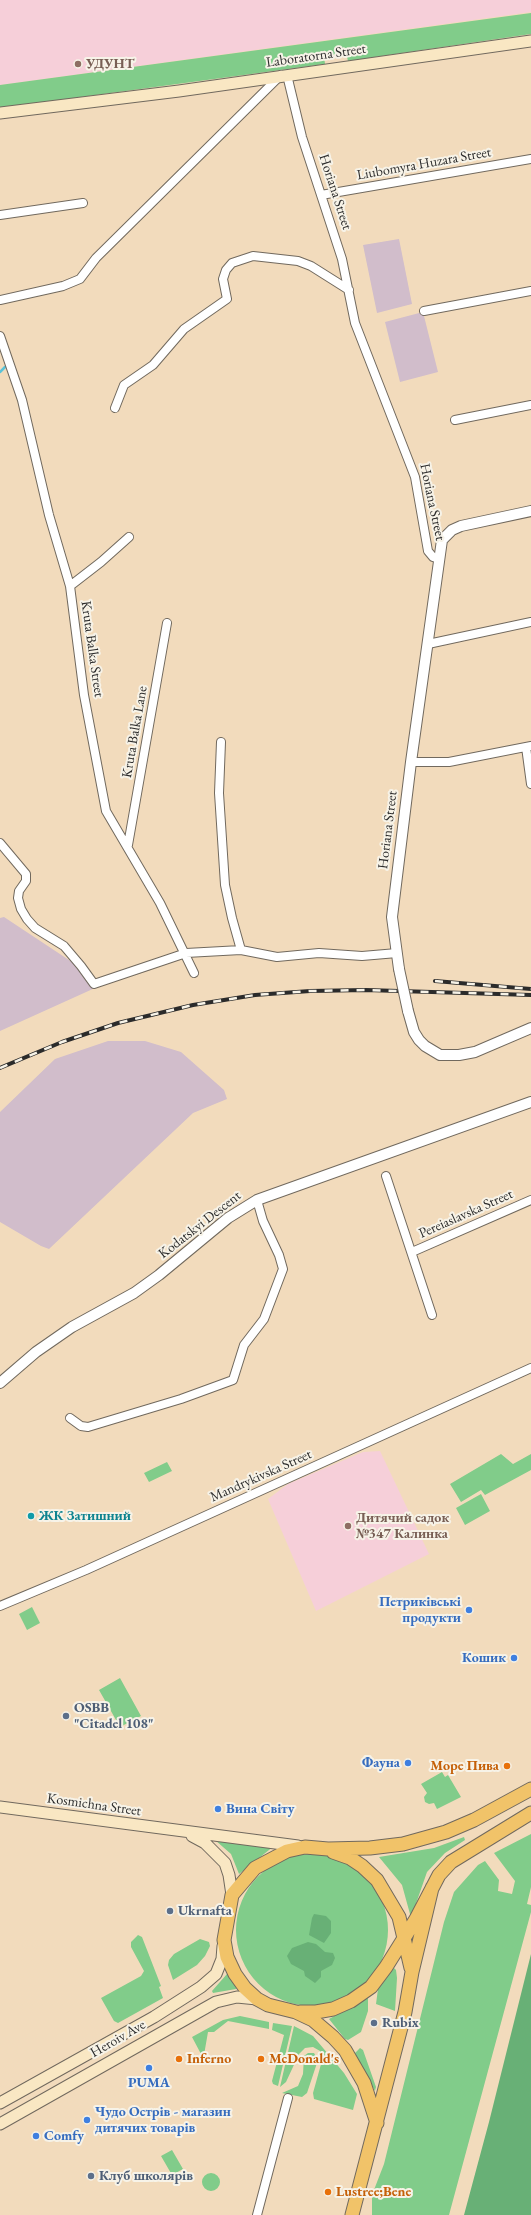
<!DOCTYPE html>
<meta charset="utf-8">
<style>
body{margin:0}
canvas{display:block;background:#f2dbbc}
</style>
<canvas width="531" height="2215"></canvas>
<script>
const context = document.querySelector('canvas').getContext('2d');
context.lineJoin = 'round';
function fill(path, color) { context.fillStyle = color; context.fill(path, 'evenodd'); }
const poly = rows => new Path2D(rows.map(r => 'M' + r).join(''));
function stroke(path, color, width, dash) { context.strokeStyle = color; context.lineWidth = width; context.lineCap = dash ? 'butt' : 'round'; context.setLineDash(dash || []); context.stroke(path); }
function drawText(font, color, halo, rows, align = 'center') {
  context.font = font + ' "EB Garamond",serif'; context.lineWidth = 4; context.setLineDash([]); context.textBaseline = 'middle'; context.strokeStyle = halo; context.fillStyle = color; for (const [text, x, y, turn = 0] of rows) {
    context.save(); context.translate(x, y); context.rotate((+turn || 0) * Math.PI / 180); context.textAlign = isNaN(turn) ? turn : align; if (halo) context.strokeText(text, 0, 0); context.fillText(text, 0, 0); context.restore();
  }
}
const built = poly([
 [0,0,531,0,531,12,0,85],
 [380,1451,429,1554,316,1611,268,1499,288,1484,363,1452]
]);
const industrial = poly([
 [399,239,412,304,377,313,363,245],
 [423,312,438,372,400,382,385,322],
 [4,917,72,962,84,971,95,988,0,1031,0,918],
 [108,1041,145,1041,181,1052,224,1090,227,1099,193,1113,49,1249,41,1246,0,1222,0,1112,55,1059]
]);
const green = poly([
 [531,13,531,34,348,61,346,53,324,56,325,64,0,108,0,85],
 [501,1454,513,1464,531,1454,531,1470,485,1495,481,1490,461,1502,450,1484],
 [167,1462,172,1471,149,1482,144,1473],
 [481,1494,490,1511,465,1525,456,1508],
 [32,1607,40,1623,27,1630,19,1614],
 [120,1678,141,1716,120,1727,99,1690],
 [442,1772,445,1777,448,1775,461,1797,437,1809,434,1803,429,1804,425,1802,424,1797,427,1793,421,1784],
 [531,1834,531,1887,527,1904,531,1905,531,1912,449,2215,372,2215,372,2195,384,2164,444,1922,454,1892,478,1865,485,1861,499,1880,498,1891,512,1894,515,1881,494,1853],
 [464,1837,465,1840,445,1853,427,1872,412,1915,410,1914,402,1885,379,1857,434,1848],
 [215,1840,274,1846,239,1874,231,1854],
 '236 1930a76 76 0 1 1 152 0a76 76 0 1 1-152 0Z',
 [138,1935,142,1937,161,1986,159,1987,163,1998,118,2023,114,2021,101,1998,141,1976,144,1971,131,1947,131,1942],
 [200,1939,209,1942,210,1946,205,1956,197,1965,173,1980,168,1965,169,1960,174,1954],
 [394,1968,396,1970,397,1978,395,2011,376,2004,378,1989],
 [227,1974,230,1974,237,1987,236,1989,213,1993,212,1991],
 [368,1998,368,2011,361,2032,348,2040,345,2039,329,2019],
 [240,2016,269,2022,269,2029,228,2021,214,2032,208,2032,204,2055,201,2054,192,2037,223,2020],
 [273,2023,292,2026,278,2086,273,2084,272,2081,284,2035,272,2030],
 [294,2026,313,2036,344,2073,357,2094,353,2110,314,2099,313,2093,323,2057,320,2051,313,2047,305,2048,299,2054,286,2082,280,2087],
 [360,2048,363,2050,376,2087,375,2091,354,2054],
 [308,2053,314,2053,318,2060,307,2093,302,2097,282,2093,298,2086,303,2074,304,2056],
 [172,2150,183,2169,172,2175,161,2156],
 '202 2182a9 9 0 1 1 18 0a9 9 0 1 1-18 0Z'
]);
const forest = poly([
 [314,1914,326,1916,331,1921,331,1933,324,1943,309,1935,312,1918],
 [308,1942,316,1944,325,1952,333,1953,335,1958,332,1965,321,1971,321,1977,315,1983,305,1976,304,1971,291,1964,287,1956,292,1948],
 [531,1954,531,2215,464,2215,489,2122]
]);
const stream = poly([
 [0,372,5,367]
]);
const minor = poly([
 [287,75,302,137,342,259,355,323,415,477,428,551,433,557,439,559],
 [321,195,531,159],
 [0,215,83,203],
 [0,300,63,286,80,279,96,258,281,75],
 [424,311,531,291],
 [0,336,22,400,49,515,70,586,84,695,106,811,160,903,194,973],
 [115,408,124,385,153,365,184,329,227,299,223,279,226,270,232,263,253,256,298,261,311,266,349,290],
 [455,420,531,405],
 [70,586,101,562,129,537],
 [428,644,531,622],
 [221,742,219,793,225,885,232,918,241,950],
 [526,747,531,784],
 [411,762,449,762,531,746],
 [0,843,26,874,26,881,19,891,18,898,21,909,27,919,35,928,64,946,81,966,94,984,186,953,241,950,277,957,319,953,362,956,397,953],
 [128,845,167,623],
 [386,1176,432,1315],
 [412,1252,531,1200],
 [70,1418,81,1426,88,1427,181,1399,233,1380,244,1345,264,1319,283,1269,279,1255,263,1221,257,1200],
 [0,1606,86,1570,531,1368],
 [257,2215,288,2098]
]);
const tertiary = poly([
 [399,969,392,917,411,762,442,540,452,530,461,526,531,511],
 [408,1011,414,1032,419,1040,425,1046,440,1055,459,1055,475,1052,531,1028],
 [0,1383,36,1352,72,1327,134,1293,159,1275,228,1218,257,1200,531,1102]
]);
const secondary = poly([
 [0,113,179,91,531,41],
 [0,1807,298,1846],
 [192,1836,205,1843,225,1863,229,1875,232,1895],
 [0,2103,154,2017,201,1987,216,1974,222,1959,223,1946],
 [0,2124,216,2002,237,1997,257,1999]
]);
const primary = poly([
 [333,1852,350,1858,362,1866,377,1880,399,1917,411,1968],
 [300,2012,316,2012,333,2009,351,2001,371,1987,386,1967,416,1919,439,1875,451,1862,531,1813],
 [377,2123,364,2083,345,2050,333,2037,313,2020,296,2012,268,2005,257,1999,245,1988,235,1974,227,1957,224,1940,232,1895,255,1868,287,1851,305,1847,328,1849,370,1848,403,1844,446,1832,474,1820,531,1789],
 [352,2215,405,2012,412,1972,432,1888]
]);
const rail = poly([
 [435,981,531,989],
 [0,1068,62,1042,118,1023,193,1005,255,995,310,991,366,990,531,995]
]);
const tertiaryBridge = poly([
 [399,969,408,1011]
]);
const markers = [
 [78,64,4,"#8d6e63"],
 [31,1516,4,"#0f9aa8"],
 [348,1526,4,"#8d6e63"],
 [469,1610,4,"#3f7fe0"],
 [514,1658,4,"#3f7fe0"],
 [66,1716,4,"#5c6f8a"],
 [408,1763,4,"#3f7fe0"],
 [507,1766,4,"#e8710a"],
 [218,1809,4,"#3f7fe0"],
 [170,1911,4,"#5c6f8a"],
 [374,2023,4,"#5c6f8a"],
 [179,2059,4,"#e8710a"],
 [261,2059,4,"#e8710a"],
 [149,2068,4,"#3f7fe0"],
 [87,2120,4,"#3f7fe0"],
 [36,2136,4,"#3f7fe0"],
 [91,2176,4,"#5c6f8a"],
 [328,2192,4,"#e8710a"]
];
const streetNames = [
 ["Laboratorna Street",316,56,-8],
 ["Liubomyra Huzara Street",424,164,-10],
 ["Horiana Street",335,192,72],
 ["Horiana Street",432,502,78],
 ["Kruta Balka Street",92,649,82],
 ["Kruta Balka Lane",135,732,-80],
 ["Horiana Street",388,830,-83],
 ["Pereiaslavska Street",466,1214,-24],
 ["Kodatskyi Descent",200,1225,-38],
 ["Mandrykivska Street",261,1476,-24],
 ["Kosmichna Street",94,1805,8],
 ["Heroiv Ave",118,2039,-30]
];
const educationNames = [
 ["УДУНТ",86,64],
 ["Дитячий садок",356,1518],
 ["№347 Калинка",356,1534]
];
const cultureNames = [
 ["ЖК Затишний",39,1516]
];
const shopNames = [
 ["Петриківські",461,1602],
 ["продукти",461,1618],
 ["Кошик",506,1658],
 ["Фауна",400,1763],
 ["Вина Світу",226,1809,"left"],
 ["PUMA",149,2083,"center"],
 ["Чудо Острів - магазин",95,2112,"left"],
 ["дитячих товарів",95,2128,"left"],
 ["Comfy",44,2136,"left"]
];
const serviceNames = [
 ["OSBB",74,1708],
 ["\"Citadel 108\"",74,1724],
 ["Ukrnafta",178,1911],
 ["Rubix",382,2023],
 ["Клуб школярів",99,2176]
];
const foodNames = [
 ["Море Пива",499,1766,"right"],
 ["Inferno",187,2059],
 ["McDonald's",269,2059],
 ["Lustree;Bene",336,2192]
];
fill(built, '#f6cfd9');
fill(industrial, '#d1bdcb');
fill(green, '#81cc8a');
fill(forest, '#68b076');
stroke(stream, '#5bc3d8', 2.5);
stroke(minor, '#71695e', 10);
stroke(tertiary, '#71695e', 12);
stroke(secondary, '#71695e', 13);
stroke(primary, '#71695e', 15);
stroke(minor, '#fff', 8);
stroke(tertiary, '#fff', 10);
stroke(secondary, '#f9e7c3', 11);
stroke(primary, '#f1c369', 13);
stroke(rail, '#2b2b2b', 4);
stroke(rail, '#f7f3e8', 2.5, [8]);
stroke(tertiaryBridge, '#71695e', 12, []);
stroke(tertiaryBridge, '#fff', 10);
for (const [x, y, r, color] of markers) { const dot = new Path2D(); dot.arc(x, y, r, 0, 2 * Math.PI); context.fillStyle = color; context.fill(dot); stroke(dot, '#f7f3e8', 1.5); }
drawText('14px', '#2b2b2b', '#f7f3e8', streetNames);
drawText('bold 14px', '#785e54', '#f7f3e8', educationNames, 'left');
drawText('bold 14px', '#0d838f', '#f7f3e8', cultureNames, 'left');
drawText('bold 14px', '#366cbe', '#f7f3e8', shopNames, 'right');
drawText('bold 14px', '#4e5e75', '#f7f3e8', serviceNames, 'left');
drawText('bold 14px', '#c56008', '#f7f3e8', foodNames, 'left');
</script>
